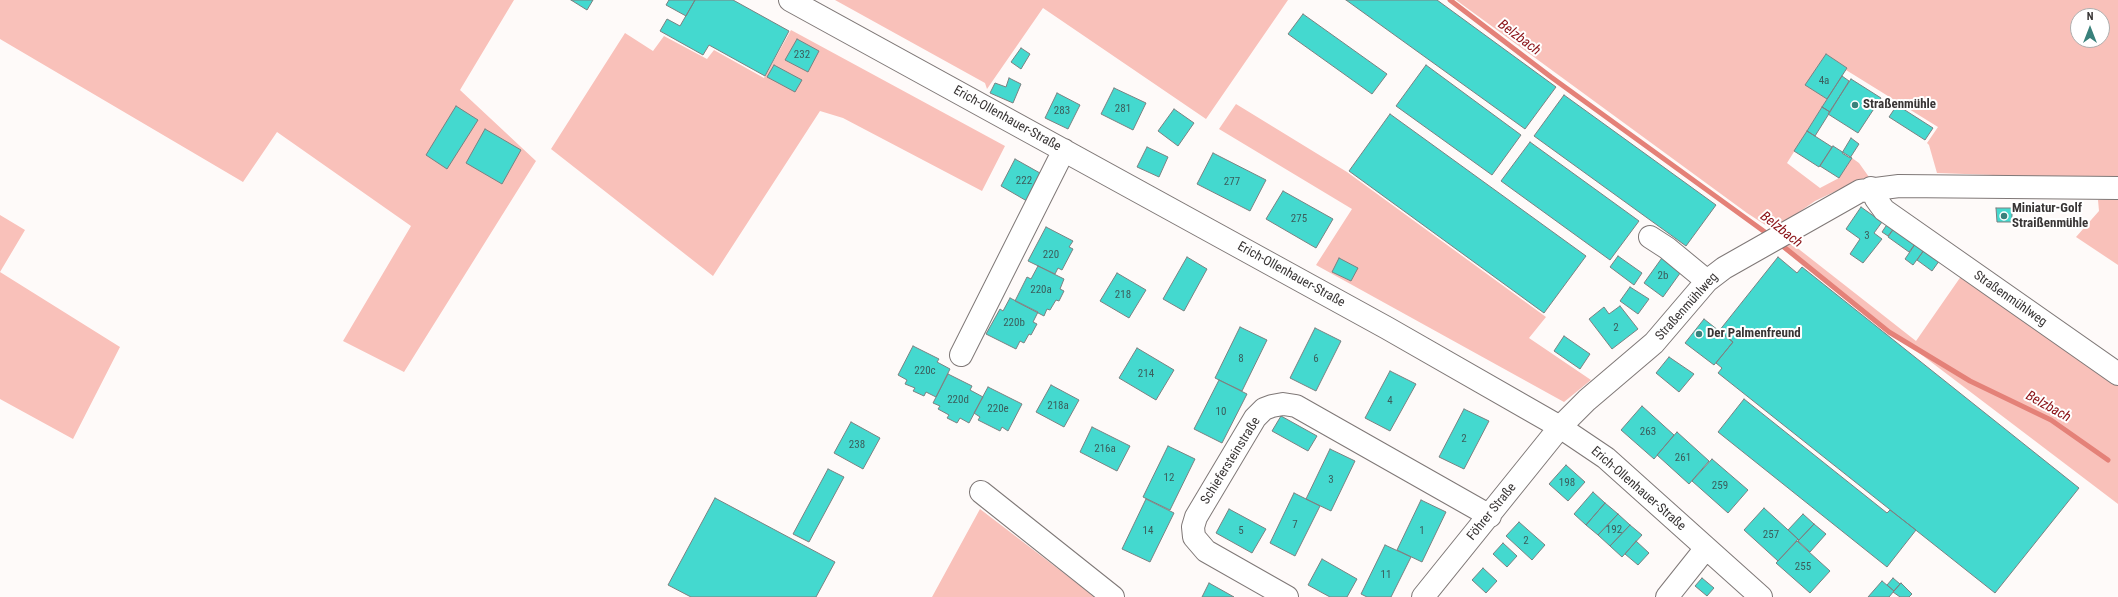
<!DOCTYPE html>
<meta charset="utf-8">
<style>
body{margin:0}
#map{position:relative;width:2118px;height:597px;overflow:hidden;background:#fefaf9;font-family:"Roboto Condensed",sans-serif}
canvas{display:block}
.north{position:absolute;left:2070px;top:8px;width:40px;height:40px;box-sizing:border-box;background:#fff;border:1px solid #afaeae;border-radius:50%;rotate:0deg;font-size:11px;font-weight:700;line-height:16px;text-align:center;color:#383535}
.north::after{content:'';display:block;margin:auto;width:14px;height:18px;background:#39817b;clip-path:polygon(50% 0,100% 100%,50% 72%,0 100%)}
</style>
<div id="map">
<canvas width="2118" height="597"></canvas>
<div class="north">N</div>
</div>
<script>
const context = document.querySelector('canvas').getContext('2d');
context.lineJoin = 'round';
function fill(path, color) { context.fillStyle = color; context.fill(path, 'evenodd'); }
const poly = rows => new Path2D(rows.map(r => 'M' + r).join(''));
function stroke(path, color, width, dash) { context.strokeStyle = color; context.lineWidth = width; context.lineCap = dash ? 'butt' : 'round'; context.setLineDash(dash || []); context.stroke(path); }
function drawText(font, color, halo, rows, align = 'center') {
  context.font = font + ' "Roboto Condensed",sans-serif'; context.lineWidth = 4; context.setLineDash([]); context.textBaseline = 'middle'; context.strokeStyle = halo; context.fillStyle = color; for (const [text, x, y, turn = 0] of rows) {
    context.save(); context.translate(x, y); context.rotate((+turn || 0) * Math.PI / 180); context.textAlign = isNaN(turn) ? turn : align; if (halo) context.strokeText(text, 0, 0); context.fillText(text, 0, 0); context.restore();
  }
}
const green = poly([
 [0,0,514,0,460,90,536,161,404,372,343,341,411,226,277,132,243,182,0,39],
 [835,0,1288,0,1206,119,1043,8,987,89,985,83],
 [1456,0,2118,0,2118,178,2105,179,1937,173,1929,145,1927,143,1938,127,1846,70,1847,68,1826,54,1806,85,1827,99,1787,163,1820,188,1839,178,1852,158,1859,163,1869,177,1855,182,1815,201,1773,230,1747,213],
 [2078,16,2102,16,2102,40,2078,40],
 [791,30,1005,146,982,191,843,118,820,111,713,276,551,149,625,33,653,51,664,36,707,59,714,50,764,78],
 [1236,104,1347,172,1546,317,1529,338,1591,380,1564,402,1316,265,1352,209,1219,129],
 [2118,197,2118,265,2076,237,2099,211,2098,200],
 [0,215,25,230,0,272,120,347,73,439,0,399],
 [1791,243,1916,341,1964,272,2065,344,2118,385,2118,504,1781,248],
 [980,509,1095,597,932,597]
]);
const stream = poly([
 [1450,0,1551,77,1769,235],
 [1779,243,1889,332,1970,381,2051,420,2108,460]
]);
const building = poly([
 [571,0,593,0,587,10,571,0],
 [669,0,695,0,686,16,666,5,669,0],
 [695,0,733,0,789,31,765,76,709,45,703,55,660,31,667,19,680,26,695,0],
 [1346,0,1437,0,1556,87,1525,129,1346,0],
 [1303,14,1387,74,1372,94,1288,34,1303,14],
 [797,39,819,51,808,72,785,60,797,39],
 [1021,48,1030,54,1021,69,1011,62,1021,48],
 [1826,54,1847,68,1827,99,1805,85,1826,54],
 [774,65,802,80,795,92,767,77,774,65],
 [1426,65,1521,135,1492,175,1396,106,1426,65],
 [1842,76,1849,81,1830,112,1822,107,1842,76],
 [1009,78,1021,84,1013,103,990,93,995,83,1006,87,1009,78],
 [1851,79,1881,98,1858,133,1828,114,1851,79],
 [1114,88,1146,103,1133,130,1101,114,1114,88],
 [1057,93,1080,105,1068,129,1045,118,1057,93],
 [1564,95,1716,205,1686,246,1534,136,1564,95],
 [1897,105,1933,128,1925,140,1889,117,1897,105],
 [456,106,478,120,447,169,426,155,456,106],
 [1822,107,1830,112,1815,136,1807,131,1822,107],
 [1174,109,1194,123,1178,146,1158,131,1174,109],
 [1390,114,1586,256,1544,313,1349,171,1390,114],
 [485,129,521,150,502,184,466,163,485,129],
 [1807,131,1832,147,1819,167,1794,151,1807,131],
 [1851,138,1859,144,1850,158,1842,153,1851,138],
 [1530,142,1639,221,1610,260,1501,181,1530,142],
 [1833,146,1852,158,1839,178,1820,166,1833,146],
 [1147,147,1168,157,1159,177,1137,167,1147,147],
 [1213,153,1266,180,1250,211,1197,184,1213,153],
 [1015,159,1047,177,1032,204,1001,186,1015,159],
 [1283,191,1333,219,1316,248,1266,219,1283,191],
 [1861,207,1882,222,1874,233,1882,239,1863,263,1850,254,1860,239,1846,229,1861,207],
 [1996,208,2012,208,2012,222,1997,222,1996,208],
 [1890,220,1897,224,1888,236,1882,232,1890,220],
 [1897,224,1918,240,1909,252,1888,237,1897,224],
 [1046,227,1073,241,1069,247,1073,249,1062,270,1058,268,1055,274,1028,261,1046,227],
 [1918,240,1927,246,1913,265,1905,259,1918,240],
 [1927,246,1942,257,1932,271,1917,260,1927,246],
 [1664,255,1683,269,1663,297,1644,283,1664,255],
 [1618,256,1642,273,1634,285,1610,267,1618,256],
 [1187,257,1207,269,1184,311,1163,299,1187,257],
 [1778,257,1797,273,1802,267,2079,488,1995,593,1718,373,1722,368,1716,363,1733,342,1719,331,1778,257],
 [1339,258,1358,268,1351,281,1332,272,1339,258],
 [1038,266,1064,279,1060,289,1064,291,1059,301,1056,300,1050,310,1047,309,1044,316,1015,301,1027,277,1031,279,1038,266],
 [1117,273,1146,290,1129,318,1100,301,1117,273],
 [1630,287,1649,299,1638,314,1620,301,1630,287],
 [1010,298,1038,312,1033,322,1037,324,1031,335,1029,334,1024,343,1020,341,1016,349,986,334,1000,309,1003,311,1010,298],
 [1620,306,1638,329,1612,349,1589,319,1604,307,1609,314,1620,306],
 [1704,319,1733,342,1714,365,1685,343,1704,319],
 [1240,327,1267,340,1242,391,1215,378,1240,327],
 [1315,328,1341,341,1316,391,1290,378,1315,328],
 [1564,336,1590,354,1580,369,1554,351,1564,336],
 [913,346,939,359,937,362,950,369,936,397,926,392,924,396,913,391,915,388,905,384,907,380,898,375,913,346],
 [1137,348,1174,370,1156,400,1119,378,1137,348],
 [1669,357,1694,374,1679,392,1656,373,1669,357],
 [1390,371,1416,384,1390,431,1365,418,1390,371],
 [948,374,972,386,970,390,983,397,969,423,960,418,957,423,947,418,949,415,938,409,940,406,933,403,948,374],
 [1219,380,1247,394,1222,443,1194,429,1219,380],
 [1051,385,1079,400,1064,427,1036,412,1051,385],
 [988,387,1022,404,1008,431,1002,427,1000,431,978,420,980,417,974,413,988,387],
 [1744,399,1887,513,1890,510,1916,530,1887,567,1718,432,1744,399],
 [1642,406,1674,435,1654,459,1621,430,1642,406],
 [1464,409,1489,421,1464,469,1439,457,1464,409],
 [1281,416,1317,436,1308,451,1272,431,1281,416],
 [851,422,880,438,863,469,834,453,851,422],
 [1092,427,1130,446,1117,471,1080,452,1092,427],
 [1677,432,1709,461,1689,484,1657,455,1677,432],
 [1168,446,1195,459,1170,510,1143,497,1168,446],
 [1330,449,1355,461,1331,511,1306,499,1330,449],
 [1712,459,1748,490,1728,513,1692,481,1712,459],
 [1566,465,1585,482,1568,501,1549,484,1566,465],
 [828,469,844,477,809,542,793,534,828,469],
 [1593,492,1605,503,1586,525,1574,514,1593,492],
 [1294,493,1320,506,1295,556,1270,543,1294,493],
 [715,498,835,562,816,597,691,597,668,585,715,498],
 [1146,499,1174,513,1150,562,1122,549,1146,499],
 [1421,500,1446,512,1422,562,1397,550,1421,500],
 [1605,503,1618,514,1598,535,1586,525,1605,503],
 [1764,508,1798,539,1778,561,1744,530,1764,508],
 [1229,509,1266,529,1252,553,1216,533,1229,509],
 [1618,514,1630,525,1610,546,1598,535,1618,514],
 [1803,514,1814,524,1799,540,1788,530,1803,514],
 [1519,522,1545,545,1532,560,1506,536,1519,522],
 [1814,524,1826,534,1810,552,1798,541,1814,524],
 [1630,525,1642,535,1622,557,1610,546,1630,525],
 [1636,541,1649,553,1638,565,1625,554,1636,541],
 [1797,541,1830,571,1810,593,1776,563,1797,541],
 [1503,543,1517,556,1507,567,1493,554,1503,543],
 [1385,545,1411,557,1391,597,1367,597,1361,594,1385,545],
 [1322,559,1357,579,1347,597,1330,597,1308,585,1322,559],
 [1483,568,1497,581,1486,593,1472,580,1483,568],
 [1702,578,1714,588,1707,596,1695,586,1702,578],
 [1893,578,1900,584,1894,591,1887,585,1893,578],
 [1882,581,1894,591,1889,597,1868,597,1882,581],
 [1209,583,1234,597,1202,597,1209,583],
 [1901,583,1912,594,1909,597,1900,597,1893,592,1901,583]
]);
const minor = poly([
 [790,0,1387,328,1560,427,1606,458,1761,597],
 [1871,188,1876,199,1884,210,2118,374],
 [1650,237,1667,248,1707,281],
 [961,355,1064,150],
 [981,492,1113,597],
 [1287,597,1206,551,1194,537,1193,527,1196,517,1255,418,1264,409,1272,406,1283,404,1296,406,1490,516],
 [1423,597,1560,427,1587,400,1654,343,1707,281,1724,268,1860,191,1899,186,2118,188],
 [1667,597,1706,548]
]);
const markers = [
 [1855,105,4,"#39817b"],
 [2004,216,4,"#39817b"],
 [1699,334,4,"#39817b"]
];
const numberNames = [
 ["232",802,55],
 ["4a",1824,81],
 ["281",1123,109],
 ["283",1062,111],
 ["222",1024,181],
 ["277",1232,182],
 ["275",1299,219],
 ["3",1867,236],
 ["220",1051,255],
 ["2b",1663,276],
 ["220a",1041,290],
 ["218",1123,295],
 ["220b",1014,323],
 ["2",1616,328],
 ["8",1241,359],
 ["6",1316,359],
 ["220c",925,371],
 ["214",1146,374],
 ["220d",958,400],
 ["4",1390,401],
 ["218a",1058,406],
 ["220e",998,409],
 ["10",1221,412],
 ["263",1648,432],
 ["2",1464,439],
 ["238",857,445],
 ["216a",1105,449],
 ["261",1683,458],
 ["12",1169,478],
 ["3",1331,480],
 ["198",1567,483],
 ["259",1720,486],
 ["7",1295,525],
 ["192",1614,530],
 ["14",1148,531],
 ["5",1241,531],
 ["1",1422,531],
 ["257",1771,535],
 ["2",1526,541],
 ["255",1803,567],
 ["11",1386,575]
];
const poiNames = [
 ["Straßenmühle",1863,105],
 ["Miniatur-Golf",2012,209],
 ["Straißenmühle",2012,224],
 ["Der Palmenfreund",1707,334]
];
const streetNames = [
 ["Erich-Ollenhauer-Straße",1007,119,29],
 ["Erich-Ollenhauer-Straße",1291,275,29],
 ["Straßenmühlweg",2010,299,35],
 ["Straßenmühlweg",1687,307,-48],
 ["Schiefersteinstraße",1231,461,-58],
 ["Erich-Ollenhauer-Straße",1638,489,41],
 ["Föhrer Straße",1492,512,-51]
];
const waterNames = [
 ["Belzbach",1519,38,37],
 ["Belzbach",1781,230,38],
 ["Belzbach",2048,407,29]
];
fill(green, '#f9c1ba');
stroke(stream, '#e48178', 5);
fill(building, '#44d9cf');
stroke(building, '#7a8181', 1);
stroke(minor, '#7f7877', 24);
stroke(minor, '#fff', 22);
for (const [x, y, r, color] of markers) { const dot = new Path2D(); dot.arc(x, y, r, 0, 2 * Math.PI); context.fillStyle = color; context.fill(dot); stroke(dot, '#fff', 1.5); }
drawText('11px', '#3b5e5c', null, numberNames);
drawText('bold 13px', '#383535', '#fff', poiNames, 'left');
drawText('13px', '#383535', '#fff', streetNames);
drawText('italic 14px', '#8b1217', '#fff', waterNames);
</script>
